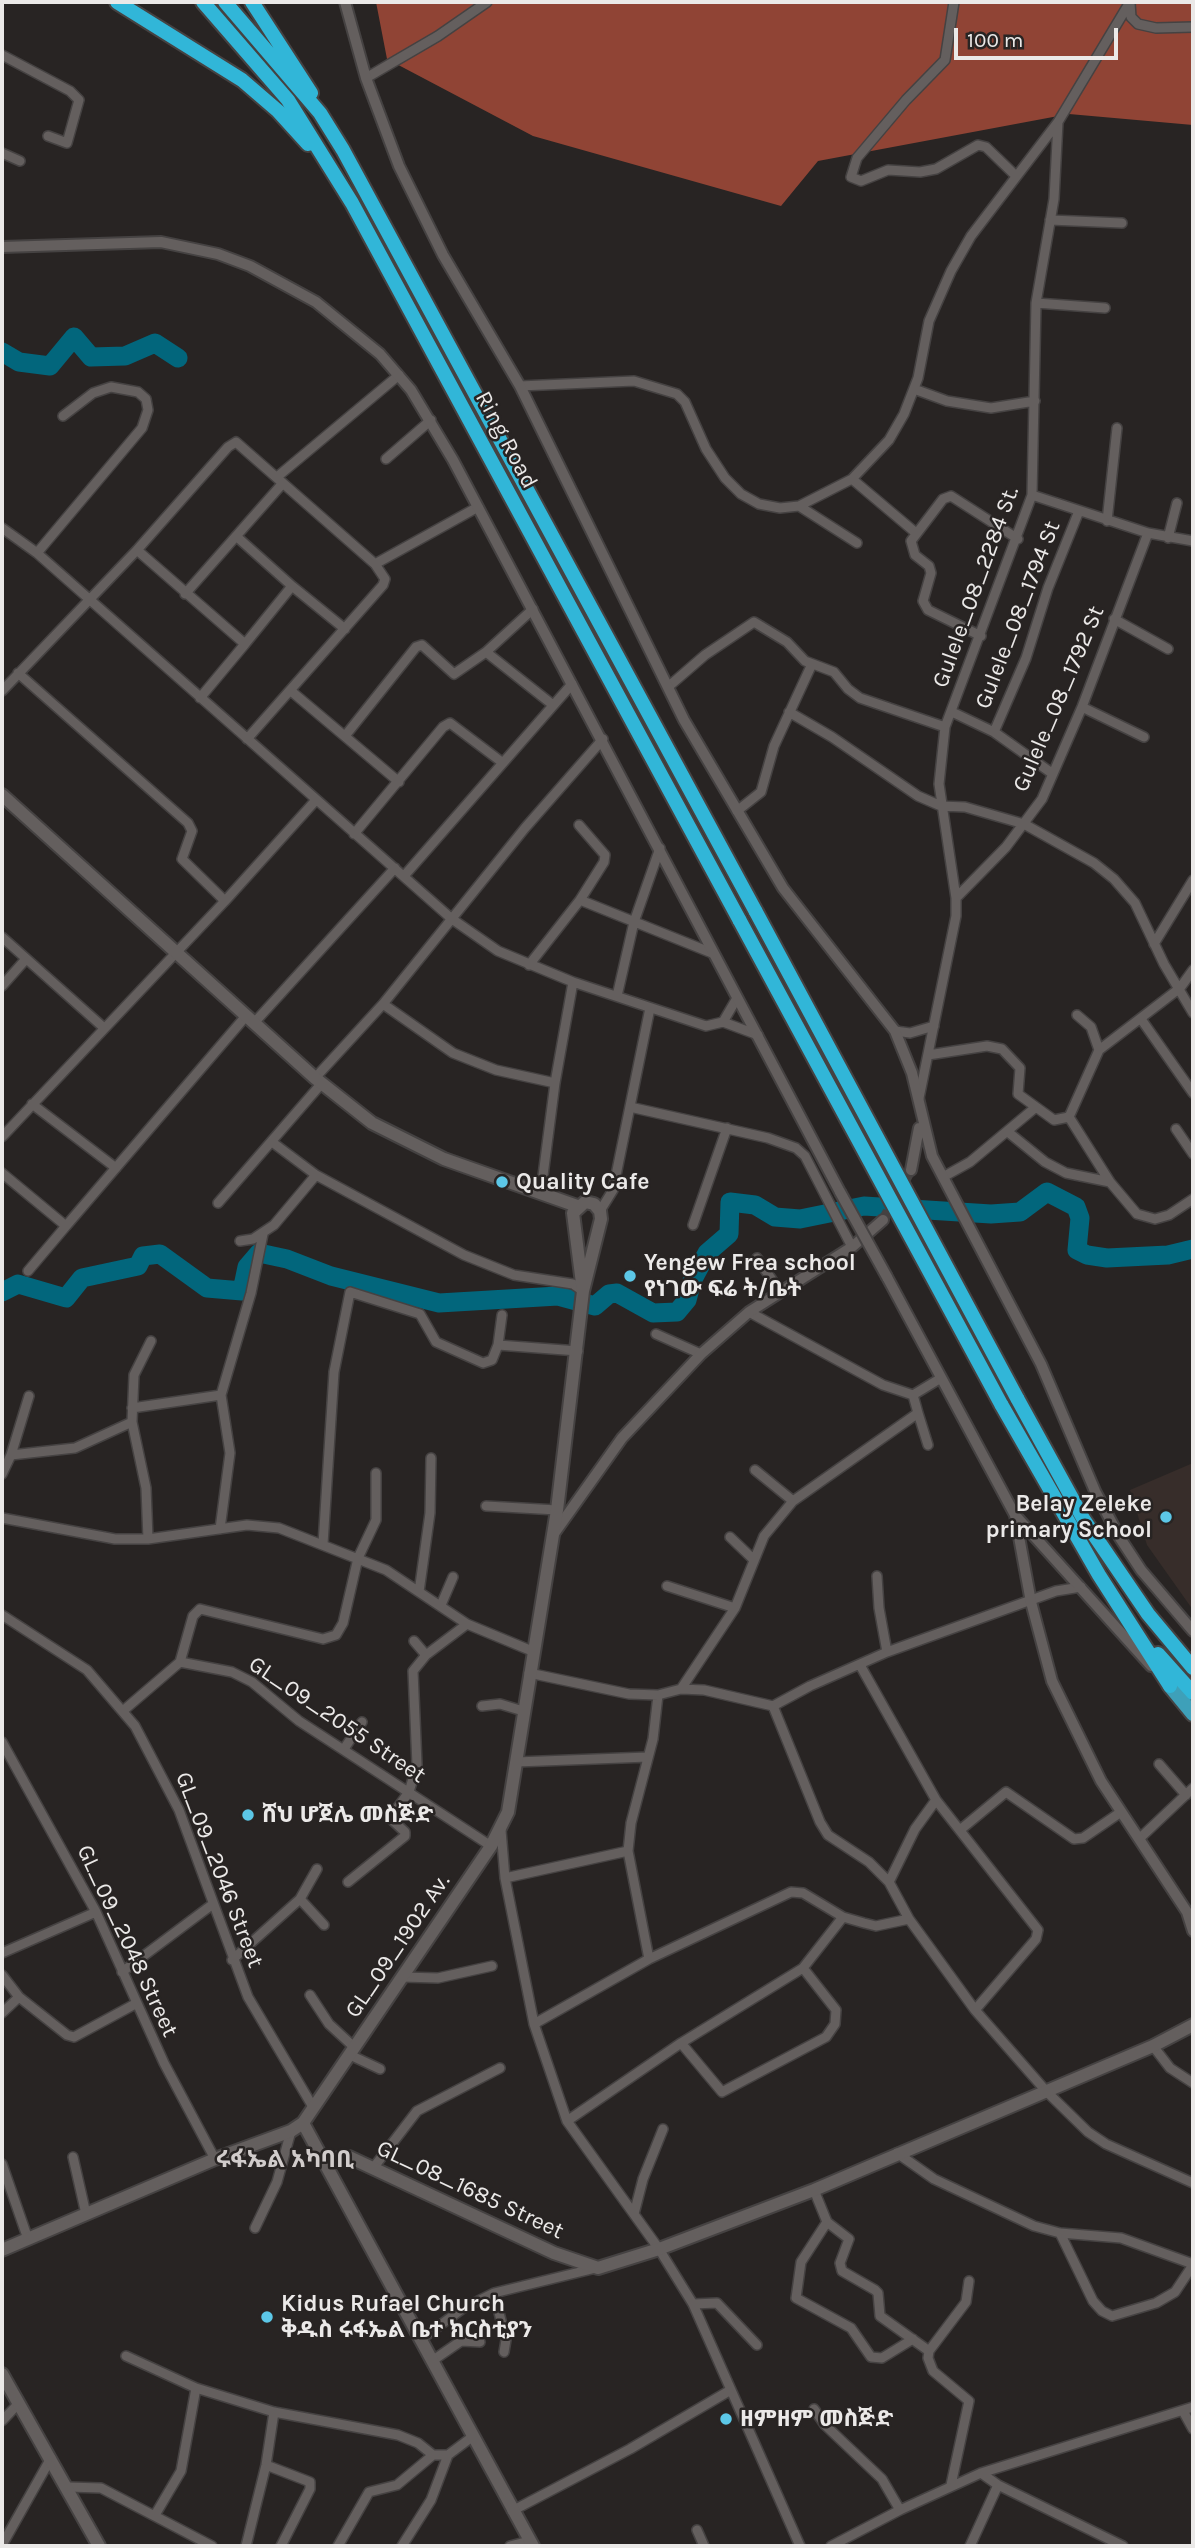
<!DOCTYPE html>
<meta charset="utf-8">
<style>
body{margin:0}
#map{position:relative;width:1195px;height:2548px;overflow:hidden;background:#282423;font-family:Karla,sans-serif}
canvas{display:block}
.frame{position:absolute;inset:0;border:4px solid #ebe9e8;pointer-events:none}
.scale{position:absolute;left:954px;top:28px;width:164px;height:32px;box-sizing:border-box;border:4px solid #ebe9e8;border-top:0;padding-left:9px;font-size:21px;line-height:24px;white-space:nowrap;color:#ebe9e8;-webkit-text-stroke:5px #282423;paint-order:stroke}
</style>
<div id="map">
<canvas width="1195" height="2548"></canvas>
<div class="frame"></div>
<div class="scale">100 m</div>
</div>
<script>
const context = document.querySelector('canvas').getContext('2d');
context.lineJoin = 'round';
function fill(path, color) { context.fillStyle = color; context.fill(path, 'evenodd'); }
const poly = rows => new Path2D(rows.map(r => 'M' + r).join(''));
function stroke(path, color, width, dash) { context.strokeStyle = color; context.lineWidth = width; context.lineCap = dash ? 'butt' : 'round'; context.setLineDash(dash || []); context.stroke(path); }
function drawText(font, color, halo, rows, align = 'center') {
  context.font = font + ' Karla,"Noto Sans Ethiopic",sans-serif'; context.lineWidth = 5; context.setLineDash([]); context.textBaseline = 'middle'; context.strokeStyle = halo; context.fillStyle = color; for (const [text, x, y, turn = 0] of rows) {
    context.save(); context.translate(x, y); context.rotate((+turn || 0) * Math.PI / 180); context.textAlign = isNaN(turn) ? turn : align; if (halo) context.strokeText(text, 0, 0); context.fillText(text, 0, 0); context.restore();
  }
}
const built = poly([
 [1193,1463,1193,1610,1147,1545,1130,1490]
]);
const forest = poly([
 [376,2,1193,2,1193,125,1069,114,818,161,781,206,533,136,387,59]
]);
const river = poly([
 [2,352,19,362,50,366,74,337,91,357,125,356,155,343,178,358],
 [2,1292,18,1284,66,1298,82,1278,138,1266,143,1256,160,1254,207,1288,242,1291,247,1267,259,1253,287,1259,331,1276,439,1303,558,1296,595,1306,609,1294,617,1293,653,1313,677,1312,687,1300,692,1281,707,1253,729,1234,730,1202,755,1205,775,1217,800,1219,864,1206,991,1214,1020,1212,1047,1192,1076,1207,1080,1218,1077,1250,1087,1255,1107,1258,1168,1255,1193,1249]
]);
const tertiaryTunnel = poly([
 [883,1220,911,1170]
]);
const minor = poly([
 [954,2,945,60,906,100,857,158,851,177,861,181,888,170,920,172,936,169,978,145,986,147,1016,176],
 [1130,3,1131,17,1138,24,1156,28,1193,27],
 [2,55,70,91,79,100,67,143,48,136],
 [366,78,438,36,487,2],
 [2,153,20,161],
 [1050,220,1122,223],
 [1036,303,1105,308],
 [520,386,634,381,677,394,685,402,706,449,725,478,741,494,759,504,780,508,799,506,852,479,889,440,904,414,918,378,929,321,951,271,971,236,1058,122,1130,2],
 [914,389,947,401,991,408,1035,401],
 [386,459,431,420],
 [277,477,399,375],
 [852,479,916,533],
 [1032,495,1148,533,1193,541],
 [799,506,857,543],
 [1107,521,1117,428],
 [2,528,37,553,452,919,498,951,573,982,706,1026,723,1022,737,998],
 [236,536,292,586],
 [1168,538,1177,503],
 [137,550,245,644,292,586,345,629],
 [37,553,142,428,148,410,146,399,138,392,111,387,93,393,63,416],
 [375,564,478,507],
 [185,594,283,483],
 [1114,619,1168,649],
 [981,636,928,610,923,601,931,573,929,566,915,555,911,541,943,499,951,496,1018,539],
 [486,652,533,609],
 [18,673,188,823,192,831,182,859,225,901],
 [668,687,705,655,754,622,787,642,805,661,834,672,848,689,860,698,945,727],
 [2,691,137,550,228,447,236,442,375,564,385,579,383,585,247,739],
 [291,691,399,782],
 [200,698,245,644],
 [1082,707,1144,737],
 [789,712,832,737,918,796,941,806,965,807,1024,824,1094,863,1114,879,1135,903,1164,964,1193,1013],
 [952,712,994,732,1053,774],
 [994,732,1026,658,1048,588,1079,511],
 [345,736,416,647,422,645,454,674,486,652,553,705],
 [737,811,761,792,774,746,812,664],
 [579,825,605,855,604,862,580,900],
 [354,834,443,727,450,723,503,763],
 [404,876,572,684],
 [956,898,1006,847,1042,799,1082,707,1148,533],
 [2,937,103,1027],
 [1154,944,1193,880],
 [529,965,580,900,712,953],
 [2,986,26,959],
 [617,996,634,922,660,848],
 [383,1004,453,1053,496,1070,555,1083],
 [1077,1015,1091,1027,1099,1050],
 [1141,1019,1193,1093],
 [723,1022,758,1035],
 [254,1023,395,868],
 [895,1031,910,1033,934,1026],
 [928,1055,987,1046,1002,1049,1020,1068,1018,1094,1054,1120,1069,1117],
 [315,1078,383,1004,525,828,603,739],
 [919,1098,956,916,956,898,939,784,945,727,1032,495,1036,303,1054,199,1058,122],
 [32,1104,116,1168],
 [630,1107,768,1138,796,1148,805,1156,852,1247],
 [1069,1117,1099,1050,1180,988,1193,970],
 [1069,1117,1110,1182,1137,1214,1155,1219,1169,1215,1193,1199],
 [1176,1129,1193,1154],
 [1008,1132,1045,1162,1066,1173,1110,1182],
 [2,1137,225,901,316,800],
 [272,1142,316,1175],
 [2,1173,66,1226,246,1016],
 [943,1177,970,1162,1036,1107],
 [541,1191,555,1083,573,982],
 [218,1203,322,1083],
 [600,1211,613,1190,650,1008],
 [693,1225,727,1128],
 [240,1241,253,1239,274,1225,316,1175,464,1255,514,1275,573,1284,583,1291],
 [757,1258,779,1290],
 [28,1271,66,1226],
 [749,1312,883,1385,913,1395,918,1413],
 [656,1334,701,1354],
 [498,1345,502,1315],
 [913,1395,941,1378],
 [132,1408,221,1395],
 [11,1455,75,1448,132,1422],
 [755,1470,793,1501],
 [2,1474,11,1455,29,1396],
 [486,1506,557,1510],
 [2,1518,115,1539,148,1539,247,1525,279,1528,386,1570,467,1624,532,1651],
 [220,1529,230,1453,221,1395,251,1293,263,1234],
 [730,1537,753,1559],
 [148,1539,146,1488,132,1422,134,1375,151,1341],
 [323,1544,334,1372,350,1292,420,1314,436,1342,483,1363,492,1360,498,1345,578,1351],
 [877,1576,879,1608,887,1652],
 [667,1586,735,1608],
 [419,1592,430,1513,431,1458],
 [441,1605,453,1577],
 [2,1615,87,1670,135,1726,179,1810,248,1997,313,2107],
 [414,1641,426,1655],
 [180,1662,193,1616,200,1609,323,1639,336,1635,343,1623,358,1558,376,1520,376,1473],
 [860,1665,936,1800,1038,1930,1036,1939,975,2010],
 [529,1673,629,1694,658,1695,681,1689,704,1690,773,1706,810,1686,887,1652,1056,1591,1081,1587],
 [681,1689,735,1608,764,1536,793,1501,918,1413,928,1445],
 [482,1706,500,1704,523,1711],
 [773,1706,820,1822,828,1835,869,1862,889,1882,915,1829,936,1800],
 [124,1710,180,1662,232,1672,252,1682,299,1721,491,1846],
 [2,1742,96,1912,164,2063,215,2159],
 [344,1749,362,1722],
 [516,1762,648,1757],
 [1159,1764,1186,1795],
 [501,1830,505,1878,534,2024,567,2121,659,2249,693,2304,800,2546],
 [960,1830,1006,1792,1074,1839,1083,1838,1121,1812],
 [1139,1839,1193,1788],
 [505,1878,628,1851],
 [348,1882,405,1836,405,1832,390,1818,409,1792,417,1765,413,1671,426,1655,467,1624],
 [889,1882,909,1919,975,2010,1046,2091,1088,2132,1106,2144,1193,2183],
 [300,1899,317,1869],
 [2,1953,96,1912],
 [649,1959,628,1851,631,1823,653,1739,658,1695],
 [232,1960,300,1899,324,1925],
 [122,1972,213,1904],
 [2,1975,19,1997,67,2035,74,2037,137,2003],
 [402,1977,438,1978,492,1966],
 [310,1995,329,2024,355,2048],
 [2,2013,19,1997],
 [534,2024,649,1959,791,1892,803,1893,843,1917,864,1923,876,1926,909,1919],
 [681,2043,722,2092,826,2037,835,2024,836,2010,803,1968],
 [1153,2046,1170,2068,1193,2083],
 [350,2055,380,2069],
 [567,2121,681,2043,803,1968,843,1917],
 [897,2153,934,2179,1034,2226,1060,2233,1121,2238,1193,2264],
 [73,2157,86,2214],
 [2,2164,28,2239],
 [374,2167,417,2111,500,2068],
 [814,2190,827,2222,801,2262,796,2298,851,2328,871,2357,882,2358,913,2339],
 [634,2214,643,2179,663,2129],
 [827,2222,849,2239,840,2263,842,2271,875,2290,878,2293,880,2316,929,2351],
 [255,2228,277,2182,291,2131],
 [1060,2233,1093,2301,1102,2311,1112,2316,1156,2303,1175,2292,1193,2265],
 [494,2293,506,2340,504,2352],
 [693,2304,717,2303,757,2345],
 [420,2340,462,2309,494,2293,596,2268],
 [126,2356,196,2388,274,2412,398,2435,418,2443,433,2455],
 [432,2361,461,2341,480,2342],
 [814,2409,825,2425,882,2479,900,2510],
 [1183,2411,1193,2429],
 [2,2421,19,2403],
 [266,2465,310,2482,310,2489,281,2546],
 [981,2473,998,2485,1123,2546],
 [951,2485,969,2401,933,2371,928,2358,929,2351,966,2302,969,2281],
 [68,2487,101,2488,212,2546],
 [512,2511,630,2449,729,2391],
 [155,2515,181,2471,196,2388],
 [697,2530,704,2546],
 [2,2545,51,2458],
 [246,2546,266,2465,274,2412],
 [338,2546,369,2492,397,2485,433,2455,448,2455,472,2437],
 [402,2546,431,2500,448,2455],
 [510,2546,529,2541],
 [831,2546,900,2510,981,2473,1193,2407],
 [970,2546,998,2485]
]);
const tertiary = poly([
 [345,2,366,78,399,166,443,255,520,386,684,720,783,888,895,1031,912,1073,932,1156,1041,1364,1095,1491,1120,1538,1141,1570,1193,1631],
 [2,247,161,242,218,254,250,266,316,302,380,354,411,390,453,460,840,1192],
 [911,1170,919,1128],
 [887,1277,1015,1515,1151,1666],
 [1015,1515,1031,1602,1052,1681,1101,1781,1187,1912,1193,1931],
 [553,1535,622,1438,701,1354,749,1312,852,1247,883,1220]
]);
const secondary = poly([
 [2,795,315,1078,372,1123,444,1159,577,1206],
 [325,2160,349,2157,554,2253,598,2268,659,2249,814,2190,1153,2046,1193,2025],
 [2,2250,215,2159,291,2131,303,2123],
 [2,2374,99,2546],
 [533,2546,303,2123,491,1846,508,1812,557,1510,583,1291,601,1219,600,1211,594,1204,585,1202,573,1213,583,1291]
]);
const primary = poly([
 [1170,1686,1193,1714]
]);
const trunk = poly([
 [117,2,242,80,278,111,308,144],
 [203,2,288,100,352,203,740,921],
 [225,2,320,113,343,150,756,912],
 [252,2,311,93],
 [1017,1398,1084,1520,1148,1614,1193,1668],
 [1001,1404,1099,1575,1170,1686],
 [1158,1654,1193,1693]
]);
const tertiaryBridge = poly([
 [840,1192,887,1277]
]);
const trunkBridge = poly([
 [756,912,1017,1398],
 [740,921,1001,1404]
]);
const markers = [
 [502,1182,7,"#5cc7e7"],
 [630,1276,7,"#5cc7e7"],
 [1166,1517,7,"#5cc7e7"],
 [248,1815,7,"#5cc7e7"],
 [267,2317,7,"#5cc7e7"],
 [726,2419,7,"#5cc7e7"]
];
const streetNames = [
 ["Ring Road",506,440,62],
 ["Gulele_08_2284 St.",976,587,-70],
 ["Gulele_08_1794 St",1018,615,-69],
 ["Gulele_08_1792 St",1059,699,-67],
 ["GL_09_2055 Street",337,1720,34],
 ["GL_09_2046 Street",219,1870,69],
 ["GL_09_2048 Street",127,1941,65],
 ["GL_09_1902 Av.",398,1946,-56],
 ["GL_08_1685 Street",470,2190,25]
];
const poiNames = [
 ["Quality Cafe",516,1182],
 ["Yengew Frea school",644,1263],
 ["የነገው ፍሬ ት/ቤት",644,1289],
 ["Belay Zeleke",1152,1504,"right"],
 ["primary School",1152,1530,"right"],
 ["ሸህ ሆጀሌ መስጅድ",262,1815],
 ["Kidus Rufael Church",281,2304],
 ["ቅዱስ ሩፋኤል ቤተ ክርስቲያን",281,2330],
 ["ዘምዘም መስጅድ",740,2419]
];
const neighbourhoodNames = [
 ["ሩፋኤል አካባቢ",285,2160]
];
fill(built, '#372d2a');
fill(forest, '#904435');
stroke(river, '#02667c', 19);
stroke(tertiaryTunnel, '#454241', 10, [10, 5]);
stroke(minor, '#454242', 12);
stroke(tertiary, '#454242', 14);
stroke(secondary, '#454242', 16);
stroke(primary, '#454242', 18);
stroke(trunk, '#454242', 18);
stroke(minor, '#645f5e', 9);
stroke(tertiary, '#645f5e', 10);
stroke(secondary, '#645f5e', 12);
stroke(primary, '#3ea0b9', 14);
stroke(trunk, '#31b6d8', 14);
stroke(tertiaryBridge, '#454242', 14, []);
stroke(trunkBridge, '#454242', 18, []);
stroke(tertiaryBridge, '#645f5e', 10);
stroke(trunkBridge, '#31b6d8', 14);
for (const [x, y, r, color] of markers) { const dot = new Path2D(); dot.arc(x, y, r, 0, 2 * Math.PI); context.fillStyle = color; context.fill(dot); stroke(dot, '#282423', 2.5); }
drawText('23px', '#ebe9e8', '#282423', streetNames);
drawText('bold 23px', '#ebe9e8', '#282423', poiNames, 'left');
drawText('bold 24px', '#d1cccb', '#282423', neighbourhoodNames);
</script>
